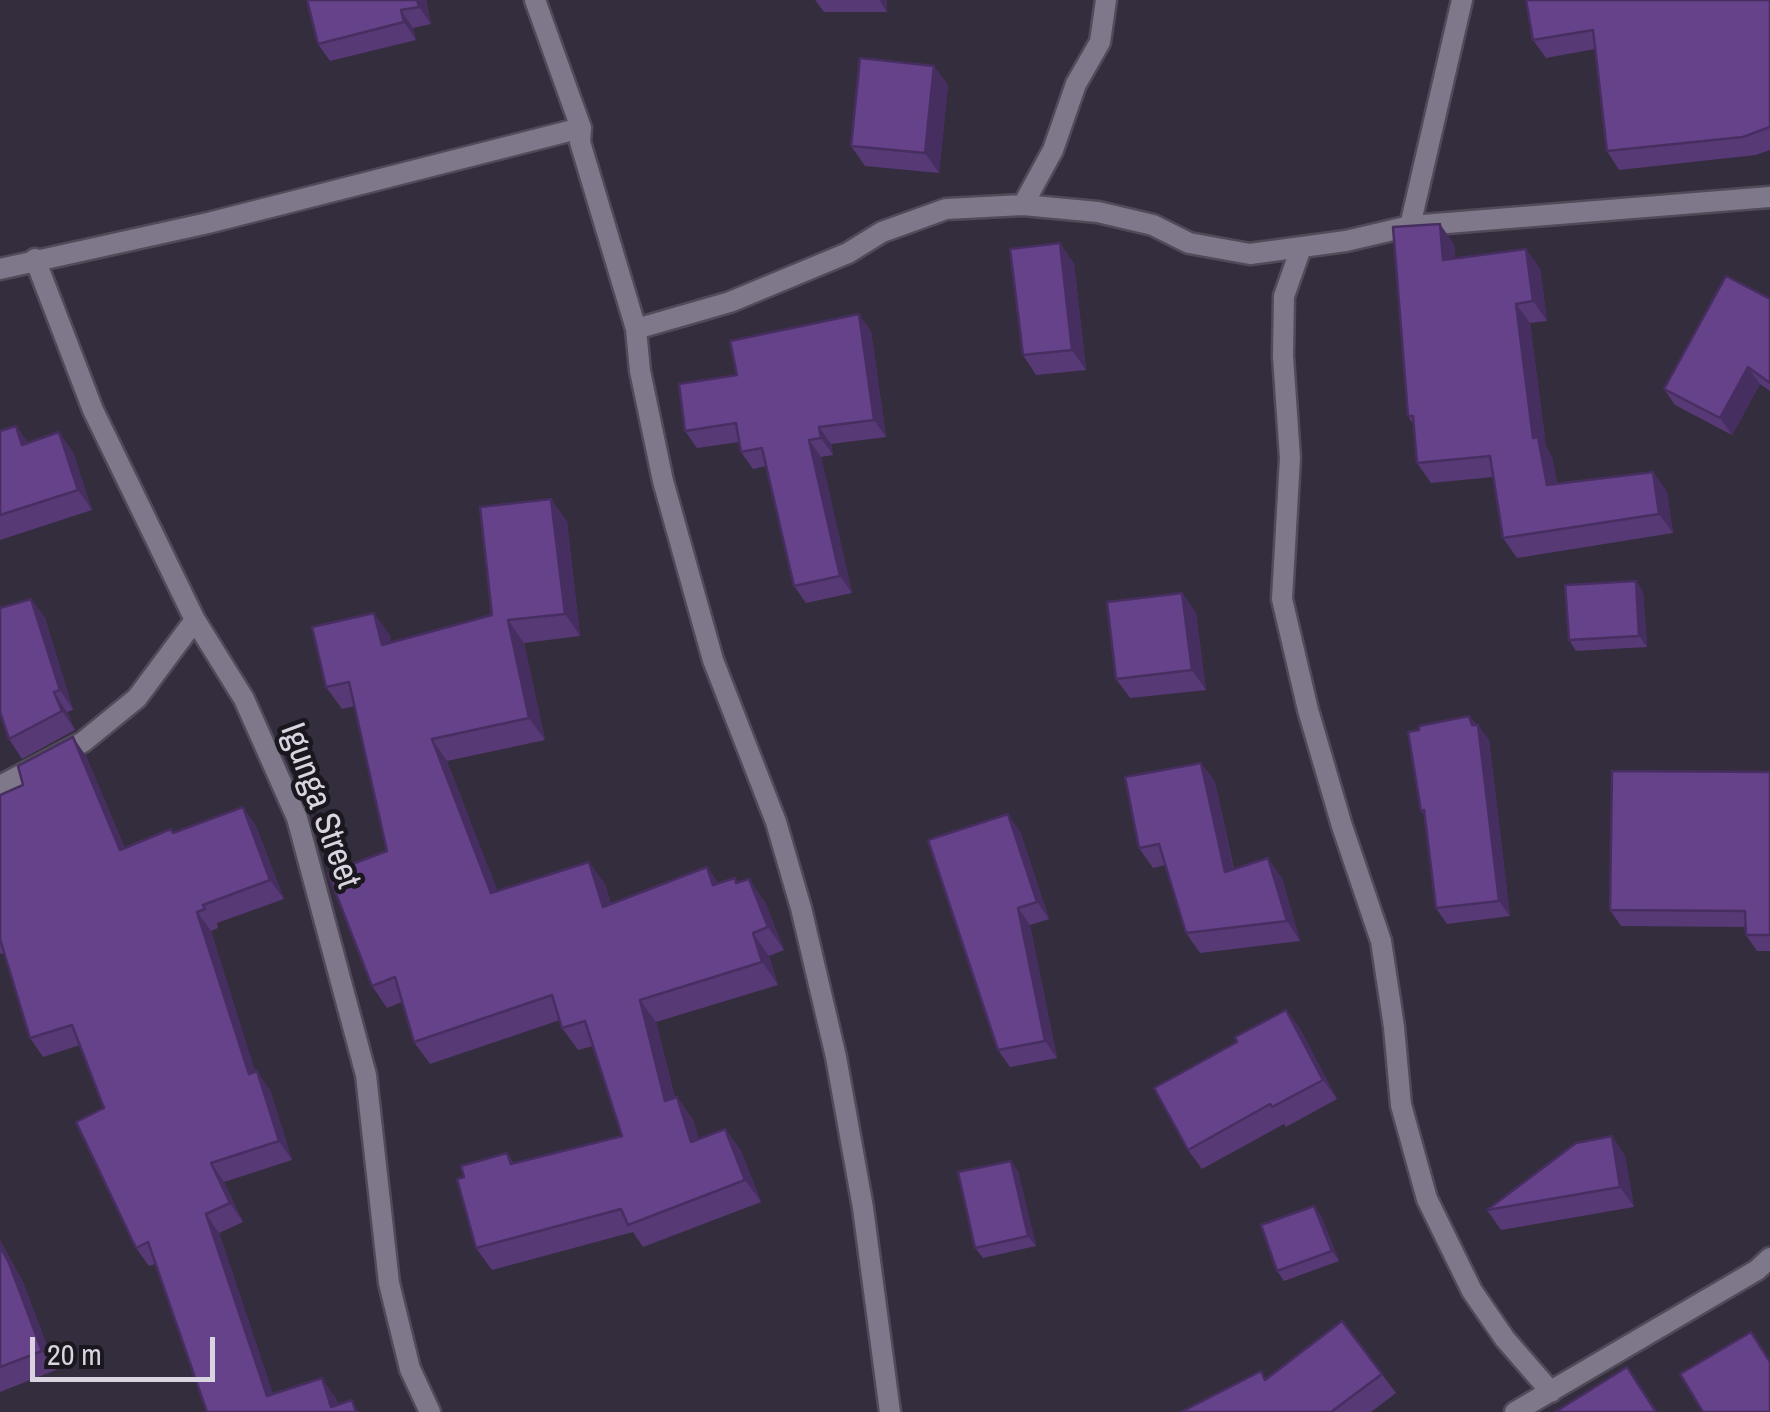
<!DOCTYPE html>
<style>
body{margin:0}
#map{position:relative;width:1770px;height:1412px;overflow:hidden;background:#342d3d;font-family:"Archivo Narrow",sans-serif}
canvas{display:block}
.scale{position:absolute;left:30px;top:1337px;width:185px;height:45px;box-sizing:border-box;border:5px solid #d9d4df;border-top:0;padding-left:12px;font-size:30px;line-height:35px;white-space:nowrap;color:#d9d4df;-webkit-text-stroke:8px #1a171e;paint-order:stroke}
</style>
<div id="map">
<canvas width="1770" height="1412"></canvas>
<div class="scale">20 m</div>
</div>
<script>
const context = document.querySelector('canvas').getContext('2d');
context.lineJoin = 'round';
const poly = rows => new Path2D(rows.map(r => 'M' + r).join(''));
function stroke(path, color, width, dash) { context.strokeStyle = color; context.lineWidth = width; context.lineCap = dash ? 'butt' : 'round'; context.setLineDash(dash || []); context.stroke(path); }
function fill(path, color) { context.fillStyle = color; context.fill(path, 'evenodd'); }
function drawText(font, color, halo, rows, align = 'center') {
  context.font = font + ' "Archivo Narrow",sans-serif'; context.lineWidth = 9; context.setLineDash([]); context.textBaseline = 'middle'; context.strokeStyle = halo; context.fillStyle = color; for (const [text, x, y, turn = 0] of rows) {
    context.save(); context.translate(x, y); context.rotate((+turn || 0) * Math.PI / 180); context.textAlign = isNaN(turn) ? turn : align; if (halo) context.strokeText(text, 0, 0); context.fillText(text, 0, 0); context.restore();
  }
}
const street = poly([
 [535,0,581,128,580,142,636,329,640,371,663,481,713,660,776,822,801,908,836,1057,863,1208,890,1412],
 [1023,205,1053,150,1076,84,1100,42,1106,0],
 [1410,226,1462,0],
 [1301,248,1284,296,1283,356,1290,458,1282,599,1308,710,1342,826,1381,941,1394,1027,1401,1105,1427,1199,1472,1291,1505,1339,1551,1392],
 [35,259,93,410,195,620,244,699,297,818,366,1075,389,1283,410,1369,430,1412],
 [0,269,208,223,581,128],
 [636,329,730,302,848,253,882,232,946,209,1023,205,1098,212,1153,225,1189,243,1250,254,1346,241,1410,226,1770,197],
 [0,786,83,742,137,698,195,620],
 [1515,1412,1757,1270,1770,1258]
]);
const wall = poly([
 [426,0,431,24,413,28,416,40,330,61,318,44],
 [815,0,887,0,887,12,824,12],
 [1770,0,1770,150,1756,155,1619,170,1607,151,1595,49,1546,58,1533,40],
 [948,85,939,173,865,166,851,146],
 [1454,244,1455,258,1540,268,1547,321,1530,323,1546,447,1552,457,1557,483,1653,472,1667,492,1673,533,1517,558,1503,538,1493,477,1431,483,1417,463,1414,425,1408,416],
 [1074,263,1086,370,1036,375,1023,355],
 [1770,299,1770,391,1760,384,1732,435,1675,405,1664,389],
 [871,331,886,437,831,444,833,455,821,457,852,593,806,603,794,586,766,466,753,469,741,452,739,442,697,448,685,431,737,375],
 [16,426,28,443,73,452,92,510,0,540,0,431],
 [551,499,567,522,580,636,524,643,545,740,447,761,497,891,605,884,611,904,707,867,718,883,738,883,765,902,784,950,769,956,778,985,656,1022,675,1098,677,1097,693,1120,699,1139,725,1129,741,1151,761,1202,643,1247,633,1232,492,1270,476,1248,464,1177,507,1153,514,1164,622,1136,593,1046,578,1050,562,1028,560,1020,430,1064,414,1042,402,1002,387,1008,372,986,387,851,355,706,342,709,326,687,390,635,391,642,492,615],
 [1636,581,1643,592,1647,647,1576,651,1569,640],
 [1182,593,1196,613,1206,690,1130,698,1116,679],
 [31,599,45,618,73,710,67,712,75,730,22,759,9,739],
 [1469,716,1489,740,1510,916,1447,924,1436,908,1425,816,1421,811],
 [86,756,125,849,174,833,256,826,284,899,217,923,218,928,211,931,255,1072,270,1090,292,1160,224,1182,243,1222,219,1233,273,1394,335,1397,338,1405,360,1412,207,1412,155,1264,149,1266,136,1248,104,1108,80,1045,43,1057,30,1038,4,953,0,954,0,795],
 [1201,763,1215,782,1234,869,1282,878,1300,941,1200,953,1186,933,1166,865,1153,868,1139,848],
 [1770,772,1770,951,1757,951,1746,935,1746,927,1621,926,1610,910],
 [1020,831,1049,919,1030,925,1057,1058,1010,1067,998,1050],
 [1286,1010,1300,1029,1337,1099,1286,1127,1284,1124,1202,1169,1188,1150,1237,1042],
 [1612,1136,1625,1156,1634,1207,1501,1230,1487,1210],
 [1018,1171,1036,1246,983,1258,975,1248],
 [1314,1206,1321,1216,1339,1261,1284,1281,1277,1271],
 [0,1240,23,1282,56,1370,0,1392],
 [1261,1371,1266,1379,1382,1374,1396,1393,1371,1412,1181,1412]
]);
const shadedWall = poly([
 [417,0,426,0,431,24,419,7],
 [879,0,887,0,887,12],
 [401,10,413,28,416,40,404,22],
 [934,66,948,85,939,173,925,153],
 [1440,224,1454,244,1457,280,1443,260],
 [1060,243,1074,263,1086,370,1072,350],
 [1526,249,1540,268,1547,321,1533,301],
 [1516,304,1530,323,1546,447,1552,457,1561,504,1547,485,1533,438],
 [859,314,871,331,886,437,874,420],
 [1748,367,1760,384,1732,435,1720,418],
 [16,426,30,446,22,445],
 [819,427,831,444,833,455,821,438],
 [59,432,73,452,92,510,78,490],
 [809,440,821,457,852,593,840,576],
 [1653,472,1667,492,1673,533,1659,514],
 [551,499,567,522,580,636,565,614],
 [1636,581,1643,592,1647,647,1639,636],
 [1182,593,1196,613,1206,690,1192,670],
 [31,599,45,618,73,710,60,690],
 [374,613,390,635,397,667,382,645],
 [508,620,524,643,545,740,529,718],
 [54,692,67,712,75,730,62,711],
 [1469,716,1479,730,1478,725,1489,740,1510,916,1499,901,1472,725],
 [73,737,86,756,133,869,120,850],
 [432,739,447,761,507,915,491,893],
 [1201,763,1215,782,1238,891,1225,872],
 [243,807,256,826,284,899,270,880],
 [1008,814,1020,831,1049,919,1037,902],
 [1268,858,1282,878,1300,941,1287,921],
 [589,862,605,884,618,929,603,907],
 [707,867,723,890,713,885],
 [749,879,765,902,784,950,768,927],
 [1018,908,1030,925,1057,1058,1045,1041],
 [197,912,211,931,262,1093,249,1074],
 [753,933,769,956,778,985,762,962],
 [640,1000,656,1022,681,1124,665,1101],
 [1286,1010,1300,1029,1337,1099,1323,1080],
 [257,1071,270,1090,292,1160,279,1141],
 [677,1097,693,1120,707,1164,691,1142],
 [725,1129,741,1151,761,1202,745,1180],
 [1612,1136,1625,1156,1634,1207,1620,1187],
 [1011,1161,1018,1171,1036,1246,1028,1236],
 [211,1163,224,1182,243,1222,230,1203],
 [1314,1206,1321,1216,1339,1261,1332,1251],
 [206,1214,219,1233,279,1412,267,1396],
 [0,1240,23,1282,56,1370,42,1351,0,1246],
 [322,1378,335,1397,340,1412,331,1407]
]);
const building = poly([
 [307,0,417,0,419,7,401,10,404,22,318,44,307,0],
 [1526,0,1770,0,1770,127,1743,137,1607,151,1593,30,1533,40,1526,0],
 [860,58,934,66,925,153,851,146,860,58],
 [1440,224,1443,260,1526,249,1533,301,1516,304,1533,438,1538,437,1547,485,1653,472,1659,514,1503,538,1490,456,1417,463,1413,416,1408,416,1393,227,1440,224],
 [1060,243,1072,350,1023,355,1010,249,1060,243],
 [1726,276,1770,299,1770,383,1748,367,1720,418,1664,389,1726,276],
 [859,314,874,420,819,427,821,438,809,440,840,576,794,586,762,448,741,452,736,423,685,431,679,384,737,375,730,341,859,314],
 [16,426,22,445,59,432,78,490,0,515,0,431,16,426],
 [551,499,565,614,508,620,529,718,432,739,491,893,589,862,603,907,707,867,713,885,735,878,736,883,749,879,768,927,753,933,762,962,640,1000,665,1101,677,1097,691,1142,725,1129,745,1180,628,1225,621,1209,476,1248,457,1179,464,1177,461,1166,507,1153,511,1164,622,1136,585,1021,562,1028,552,995,414,1042,395,977,372,986,328,873,387,851,349,682,326,687,312,627,374,613,382,645,492,615,480,507,551,499],
 [1636,581,1639,636,1569,640,1565,585,1636,581],
 [1182,593,1192,670,1116,679,1107,602,1182,593],
 [31,599,60,690,54,692,62,711,9,739,0,712,0,608,31,599],
 [1469,716,1472,725,1478,725,1499,901,1436,908,1424,810,1421,811,1408,732,1419,730,1419,726,1469,716],
 [73,737,120,850,171,829,173,833,243,807,270,880,203,905,205,909,197,912,249,1074,257,1071,279,1141,211,1163,230,1203,206,1214,267,1396,322,1378,331,1407,352,1400,356,1412,207,1412,148,1242,136,1248,76,1122,104,1108,72,1025,30,1038,0,939,0,795,23,785,18,766,73,737],
 [1201,763,1225,872,1268,858,1287,921,1186,933,1159,844,1139,848,1125,777,1201,763],
 [1612,771,1770,772,1770,935,1746,935,1745,911,1610,910,1612,771],
 [1008,814,1037,902,1018,908,1045,1041,998,1050,928,840,1008,814],
 [1286,1010,1323,1080,1272,1107,1270,1104,1188,1150,1154,1088,1237,1042,1235,1037,1286,1010],
 [1612,1136,1620,1187,1487,1210,1576,1143,1612,1136],
 [1011,1161,1028,1236,975,1248,958,1172,1011,1161],
 [1314,1206,1332,1251,1277,1271,1261,1225,1314,1206],
 [0,1246,9,1263,42,1351,0,1367,0,1246],
 [1342,1321,1382,1374,1331,1412,1181,1412,1261,1371,1265,1380,1342,1321],
 [1751,1332,1770,1362,1770,1412,1703,1412,1680,1374,1751,1332],
 [1627,1367,1656,1412,1555,1412,1627,1367]
]);
const streetNames = [
 ["Igunga Street",319,806,70]
];
stroke(street, '#514a58', 25);
stroke(street, '#7f778a', 20);
fill(wall, '#573976');
fill(shadedWall, '#472e60');
fill(building, '#654289');
stroke(building, '#472e60', 2.5);
drawText('35px', '#d9d4df', '#1a171e', streetNames);
</script>
